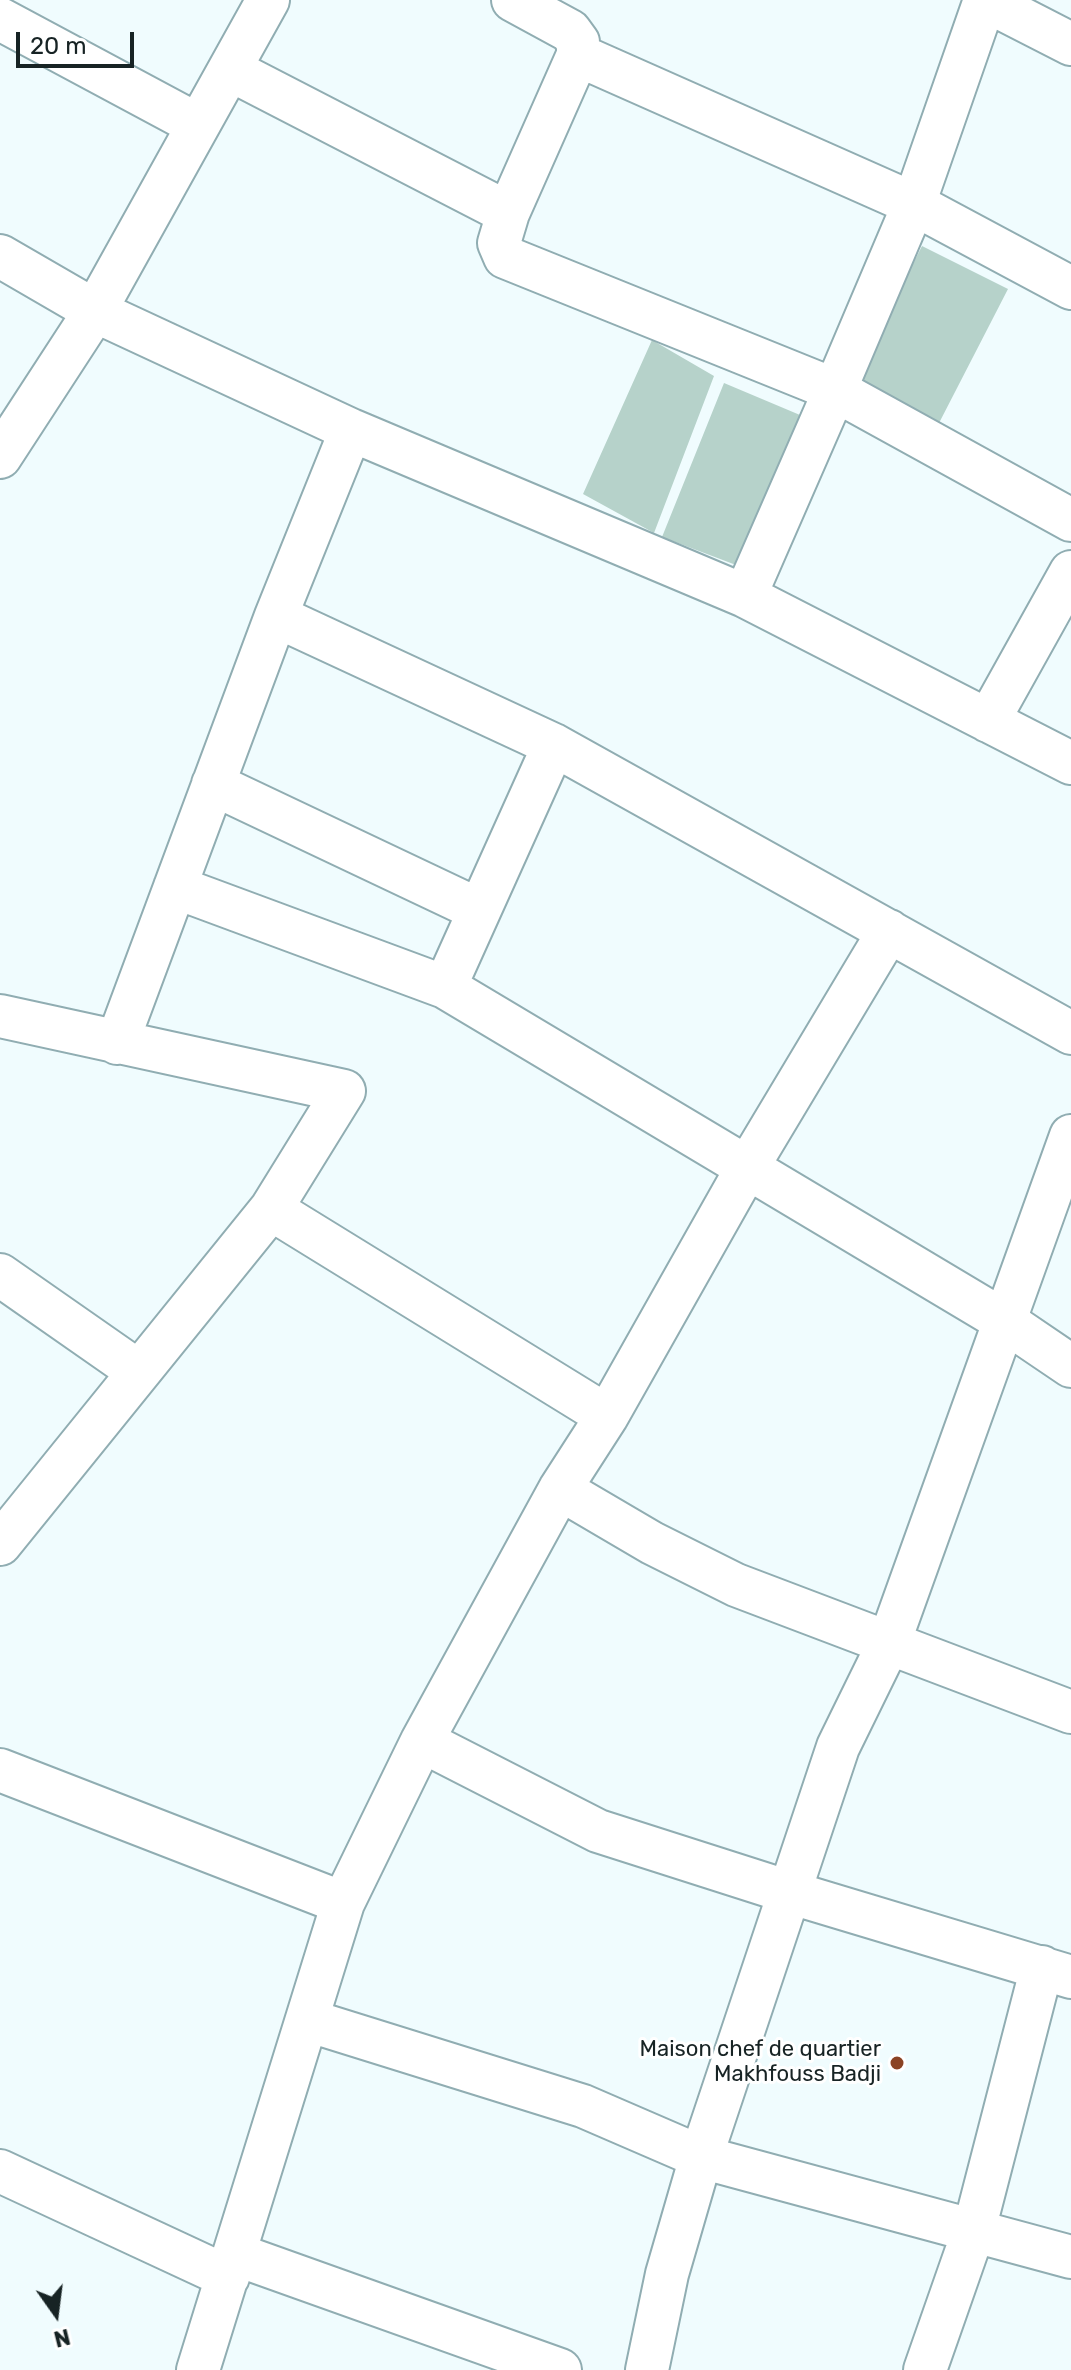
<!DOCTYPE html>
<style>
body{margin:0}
#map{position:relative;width:1071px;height:2370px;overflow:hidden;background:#f0fcfe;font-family:Rubik,sans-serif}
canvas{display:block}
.north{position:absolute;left:16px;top:2274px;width:80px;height:80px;-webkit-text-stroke:6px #fff;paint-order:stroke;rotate:166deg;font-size:22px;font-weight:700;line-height:32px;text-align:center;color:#172324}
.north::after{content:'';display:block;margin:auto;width:28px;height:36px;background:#172324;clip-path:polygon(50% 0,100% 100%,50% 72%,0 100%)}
.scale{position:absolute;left:16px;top:32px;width:118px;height:36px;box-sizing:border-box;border:4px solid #172324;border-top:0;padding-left:10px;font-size:24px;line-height:28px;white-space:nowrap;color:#172324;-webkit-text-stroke:6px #fff;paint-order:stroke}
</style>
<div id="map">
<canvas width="1071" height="2370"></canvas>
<div class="north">N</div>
<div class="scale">20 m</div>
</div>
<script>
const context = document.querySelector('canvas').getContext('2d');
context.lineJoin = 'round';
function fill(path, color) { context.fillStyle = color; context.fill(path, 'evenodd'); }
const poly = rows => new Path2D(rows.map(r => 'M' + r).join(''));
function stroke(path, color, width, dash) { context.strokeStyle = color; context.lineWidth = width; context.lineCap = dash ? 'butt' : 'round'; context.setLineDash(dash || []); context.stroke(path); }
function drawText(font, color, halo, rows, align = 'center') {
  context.font = font + ' Rubik,sans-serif'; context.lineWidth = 6; context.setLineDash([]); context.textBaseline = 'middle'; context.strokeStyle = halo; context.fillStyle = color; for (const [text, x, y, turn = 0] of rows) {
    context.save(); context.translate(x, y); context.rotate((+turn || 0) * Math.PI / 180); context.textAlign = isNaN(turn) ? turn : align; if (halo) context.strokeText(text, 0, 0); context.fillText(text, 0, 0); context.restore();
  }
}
const building = poly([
 [922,246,1008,289,938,425,853,382],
 [652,340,714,376,654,533,583,494],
 [724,383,800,415,736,565,662,537]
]);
const street = poly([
 [513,0,570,31,578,42,578,55,508,213,499,243,505,257,835,390,1071,520],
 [0,19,196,124],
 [578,55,914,204,1071,288],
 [231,70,508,213],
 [0,256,95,311,351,430,745,596,1071,763],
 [0,457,95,311,268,0],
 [745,596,835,390,914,204,985,0,1071,44],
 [276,616,554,745,1071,1033],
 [988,721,1071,572],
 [554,745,445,987,1006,1322,1071,1366],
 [213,784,479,910],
 [175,887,445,987],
 [0,1016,344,1091,271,1209,0,1544],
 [117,1043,276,616,351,430],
 [271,1209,607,1416],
 [0,1275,139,1372],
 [560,1489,652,1543,736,1585,1071,1712],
 [422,1741,598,1831,792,1893,1071,1977],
 [0,1770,343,1903],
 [307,2020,583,2106,701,2157,1071,2257],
 [0,2171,228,2277],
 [235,2254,560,2370],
 [198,2370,343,1903,422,1741,560,1489,607,1416,747,1168,889,931],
 [647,2370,667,2274,701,2157,838,1747,889,1643,1071,1136],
 [925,2370,974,2230,1042,1967]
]);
const markers = [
 [897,2063,8,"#8b4324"]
];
const poiNames = [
 ["Maison chef de quartier",881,2050],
 ["Makhfouss Badji",881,2075]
];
fill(building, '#b6d2ca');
stroke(street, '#90adb2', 46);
stroke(street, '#fff', 42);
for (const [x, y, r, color] of markers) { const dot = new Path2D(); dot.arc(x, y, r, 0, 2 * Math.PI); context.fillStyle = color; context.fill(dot); stroke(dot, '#fff', 3); }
drawText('22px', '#172324', '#fff', poiNames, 'right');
</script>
